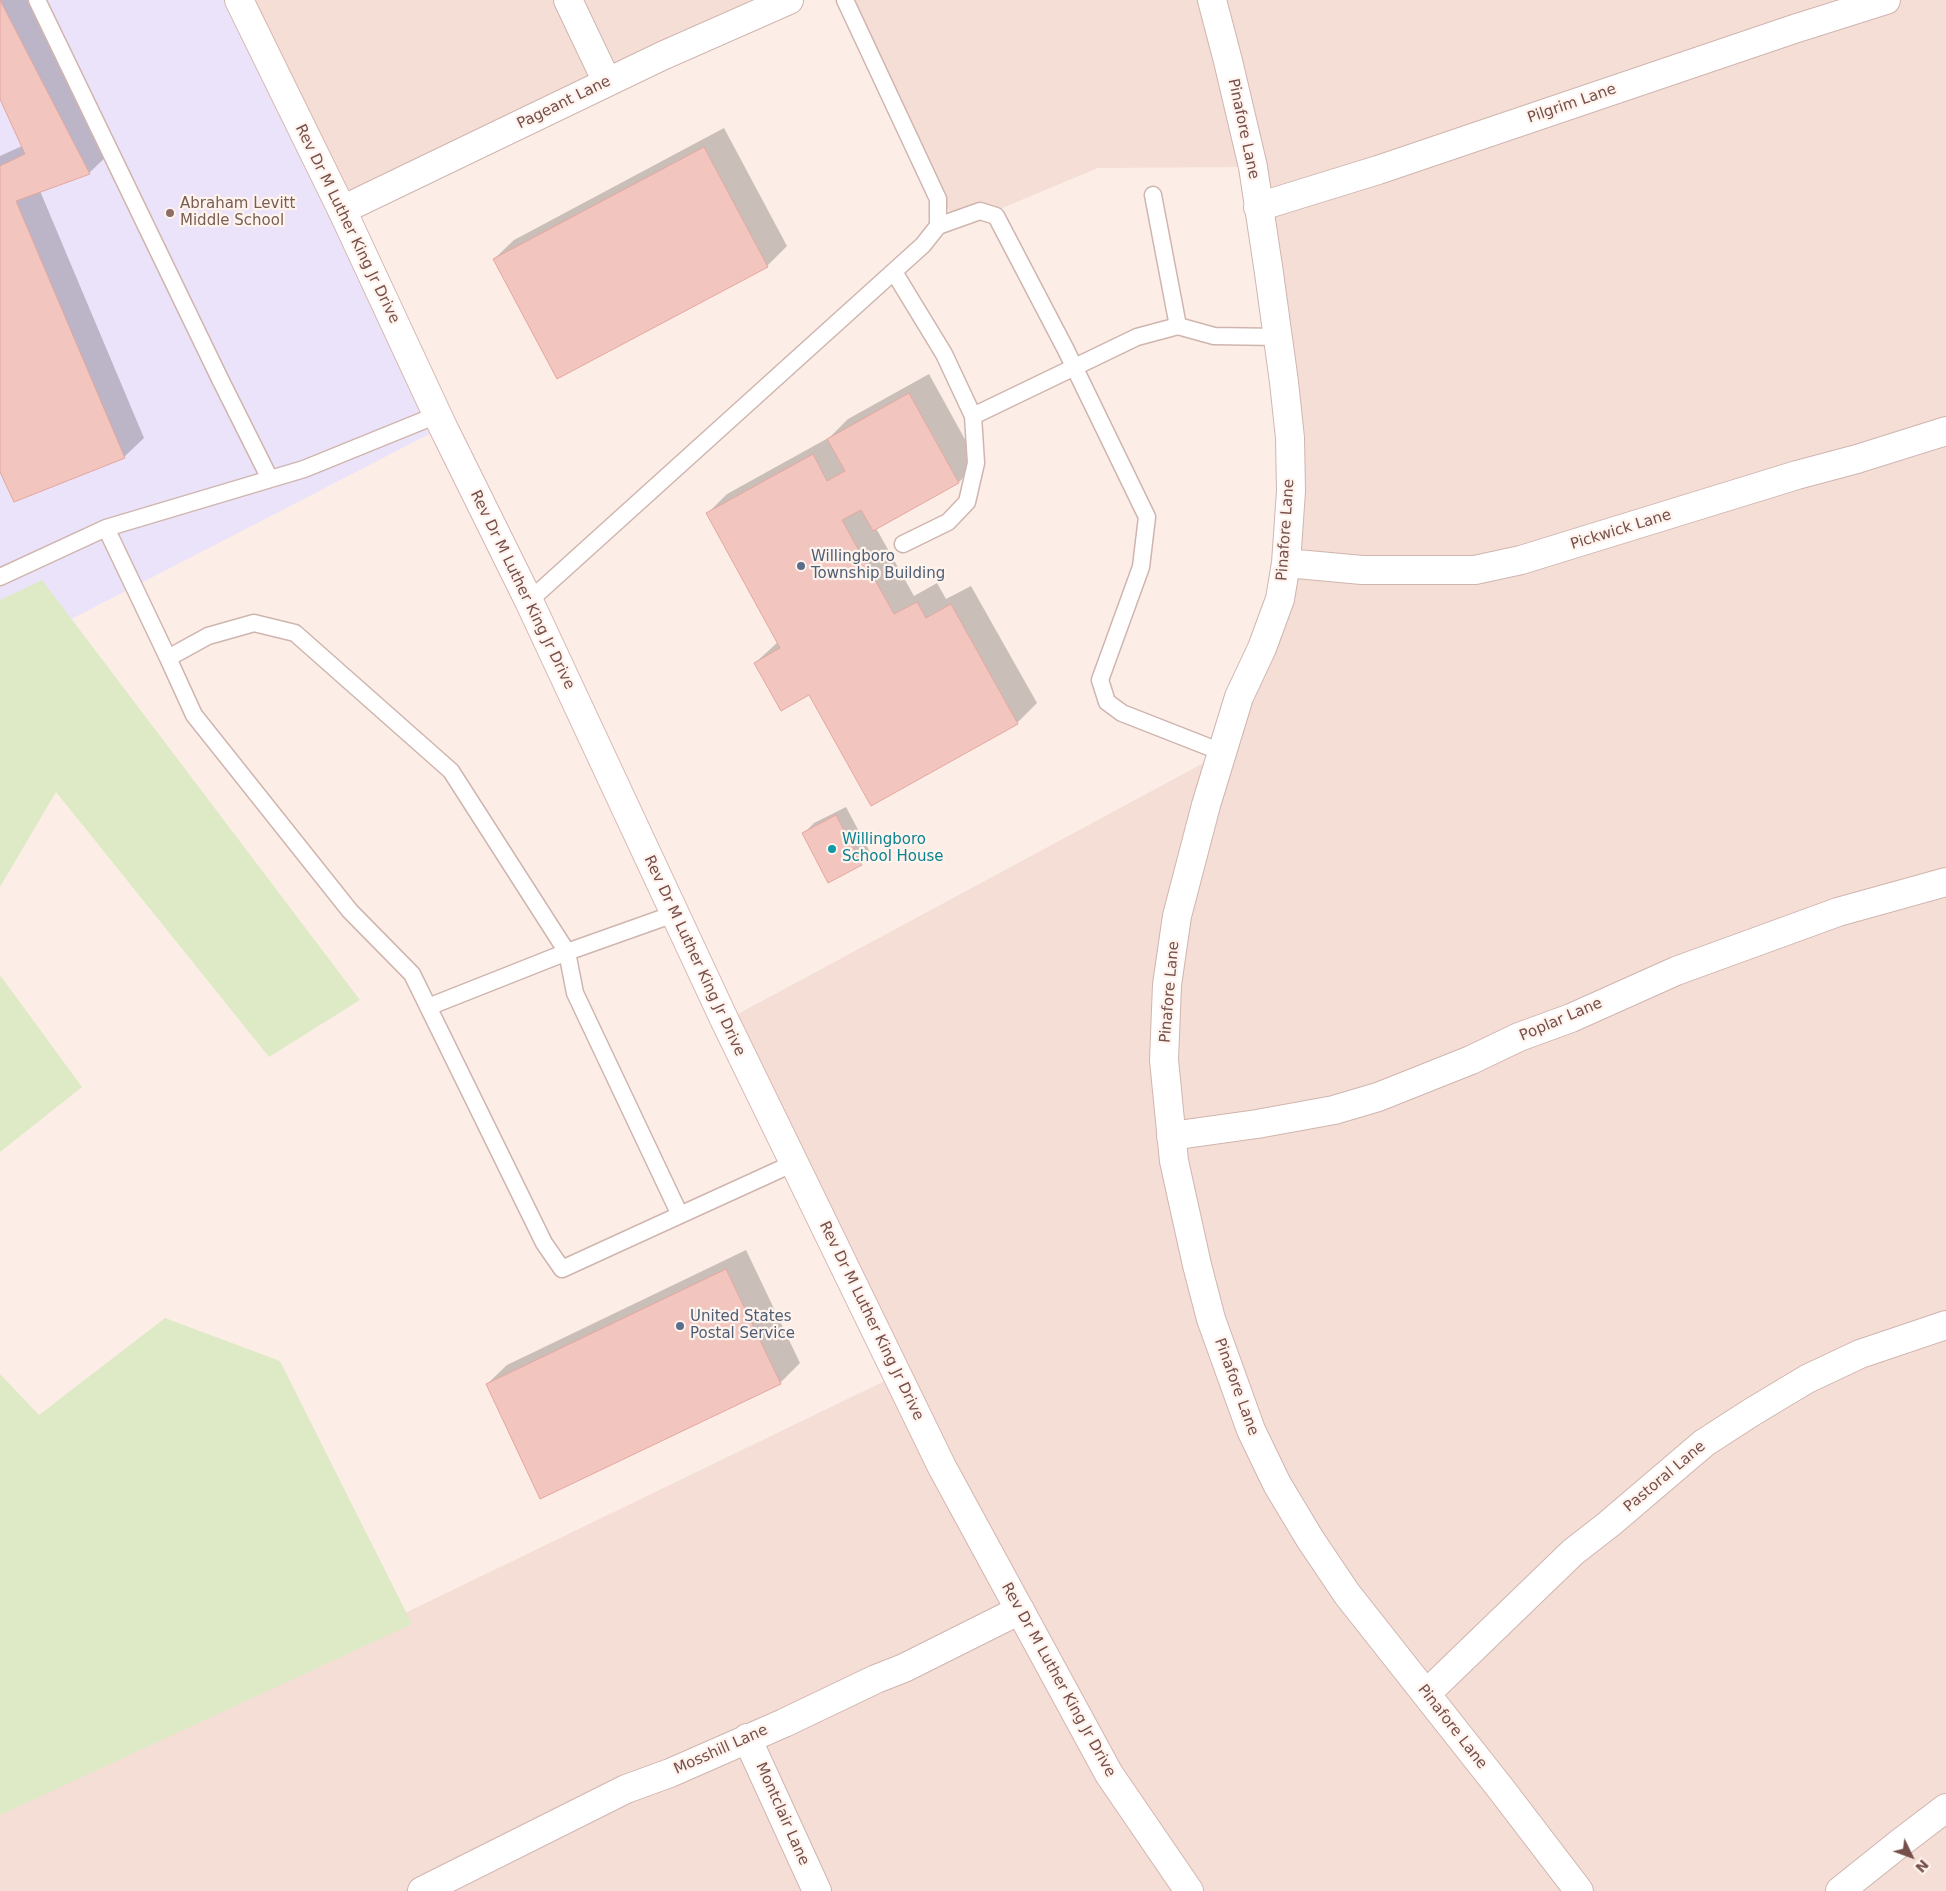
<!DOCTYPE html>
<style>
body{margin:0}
#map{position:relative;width:1946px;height:1891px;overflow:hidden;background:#fceee7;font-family:"DejaVu Sans",sans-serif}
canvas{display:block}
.north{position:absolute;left:1886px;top:1831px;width:50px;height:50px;-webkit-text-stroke:4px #fff3ed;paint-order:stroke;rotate:132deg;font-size:14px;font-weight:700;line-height:20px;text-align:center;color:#764f4b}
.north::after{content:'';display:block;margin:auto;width:18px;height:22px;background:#764f4b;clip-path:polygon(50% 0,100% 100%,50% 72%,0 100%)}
</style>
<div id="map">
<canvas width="1946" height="1891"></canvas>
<div class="north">N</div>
</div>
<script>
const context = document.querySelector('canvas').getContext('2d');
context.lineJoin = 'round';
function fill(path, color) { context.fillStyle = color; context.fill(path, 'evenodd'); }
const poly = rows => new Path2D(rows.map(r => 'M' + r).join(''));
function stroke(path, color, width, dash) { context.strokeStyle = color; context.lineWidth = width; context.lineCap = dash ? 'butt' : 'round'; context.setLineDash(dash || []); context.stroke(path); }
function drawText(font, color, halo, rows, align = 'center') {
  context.font = font + ' "DejaVu Sans",sans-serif'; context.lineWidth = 4.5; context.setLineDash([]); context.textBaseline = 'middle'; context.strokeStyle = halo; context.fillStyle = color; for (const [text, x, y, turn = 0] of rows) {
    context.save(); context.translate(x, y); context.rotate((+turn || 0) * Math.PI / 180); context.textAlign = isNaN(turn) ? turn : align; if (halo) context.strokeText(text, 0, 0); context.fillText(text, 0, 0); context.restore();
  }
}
const residential = poly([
 [239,0,788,0,342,210],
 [845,0,1946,0,1946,1891,0,1891,0,1809,897,1375,725,1021,1224,752,1286,562,1278,337,1253,167,1098,168,957,227]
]);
const education = poly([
 [0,0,238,0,443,427,0,656]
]);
const green = poly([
 [42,580,360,1000,269,1057,56,792,0,887,0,600],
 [0,975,82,1087,0,1152],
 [165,1318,280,1361,412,1624,0,1815,0,1374,39,1415]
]);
const shadow = poly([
 [0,0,30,0,109,154,89,173,40,191,144,438,124,457,0,470,0,156,22,146,0,96],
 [724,128,787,246,767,266,494,259,514,240],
 [929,374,978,463,959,482,876,528,914,596,937,583,946,599,971,586,1037,703,1017,723,755,663,778,642,708,513,727,494,830,437,848,419],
 [846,807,871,854,861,864,804,833,814,823],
 [746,1250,800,1363,780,1383,487,1384,507,1365]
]);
const building = poly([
 [0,0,90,174,16,201,125,458,14,502,0,472,0,166,25,154,0,99,0,0],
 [704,147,768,267,557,379,493,259,704,147],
 [909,393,959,483,873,531,861,510,842,520,894,614,917,602,926,618,951,604,1018,724,871,806,809,695,781,711,754,663,780,648,706,513,813,454,827,481,845,471,827,439,909,393],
 [836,815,862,865,828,883,802,833,836,815],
 [726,1269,781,1384,540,1499,486,1384,726,1269]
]);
const lane = poly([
 [37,0,220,379,270,479],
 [1153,195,1178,326],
 [938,226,980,211,996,216,1065,348,1147,517,1141,567,1100,680,1107,702,1122,713,1224,753],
 [894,272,944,354,973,416,976,463,967,502,948,522,903,544],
 [973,416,1137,337,1178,326,1214,336,1278,337],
 [0,577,106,528],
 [529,601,923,245,938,226,938,199,845,0],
 [168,658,106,528,304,469,437,415],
 [428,1007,567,952,674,914],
 [680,1215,575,993,567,952,451,771,295,633,254,623,208,636,168,658,194,715,350,911,412,974,544,1243,562,1269,680,1215,794,1163]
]);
const street = poly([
 [568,0,607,82],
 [1212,0,1228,61,1253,167,1269,273,1284,382,1290,438,1291,491,1286,563,1280,599,1262,648,1239,697,1206,805,1177,916,1167,985,1164,1060,1174,1161,1197,1265,1211,1319,1251,1430,1277,1484,1310,1539,1347,1594,1501,1789,1579,1891],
 [1258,207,1378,170,1794,29,1886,0],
 [342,210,662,56,789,0],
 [1286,563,1362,570,1475,570,1521,560,1797,475,1857,459,1946,431],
 [1171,1136,1257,1124,1334,1110,1378,1097,1471,1060,1519,1037,1571,1018,1676,971,1838,912,1946,882],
 [1426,1694,1573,1552,1609,1524,1704,1443,1752,1412,1807,1379,1860,1354,1946,1325],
 [747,1738,817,1891],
 [422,1891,626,1789,670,1773,784,1723,876,1679,904,1668,1020,1610],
 [1840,1891,1900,1843,1946,1808]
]);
const secondary = poly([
 [239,0,342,210,443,427,529,601,725,1021,942,1467,1109,1774,1189,1891]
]);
const markers = [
 [170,213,5,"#8d6e63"],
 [801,566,5,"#5c6f8a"],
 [832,849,5,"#0f9aa8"],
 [680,1326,5,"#5c6f8a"]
];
const streetNames = [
 ["Pageant Lane",564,103,-26],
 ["Pilgrim Lane",1572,104,-19],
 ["Pinafore Lane",1243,129,78],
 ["Rev Dr M Luther King Jr Drive",347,224,64],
 ["Pinafore Lane",1286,530,-86],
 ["Pickwick Lane",1621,530,-17],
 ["Rev Dr M Luther King Jr Drive",522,590,64],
 ["Rev Dr M Luther King Jr Drive",694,956,65],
 ["Pinafore Lane",1170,992,-85],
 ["Poplar Lane",1561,1020,-23],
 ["Rev Dr M Luther King Jr Drive",871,1321,64],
 ["Pinafore Lane",1236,1387,70],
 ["Pastoral Lane",1665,1477,-40],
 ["Rev Dr M Luther King Jr Drive",1058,1680,61],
 ["Pinafore Lane",1452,1727,52],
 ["Mosshill Lane",721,1750,-24],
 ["Montclair Lane",782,1814,66]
];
const educationNames = [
 ["Abraham Levitt",180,204],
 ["Middle School",180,221]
];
const serviceNames = [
 ["Willingboro",811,557],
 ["Township Building",811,574],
 ["United States",690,1317],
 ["Postal Service",690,1334]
];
const cultureNames = [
 ["Willingboro",842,840],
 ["School House",842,857]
];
fill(residential, '#f4ded5');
fill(education, '#ebe3f9');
fill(green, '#deeac5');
fill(shadow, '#0003');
fill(building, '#f2c5be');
stroke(building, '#e4a69f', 1);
stroke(lane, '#d0b5af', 19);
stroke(street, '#d0b5af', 30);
stroke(secondary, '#d6b5af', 30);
stroke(lane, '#fff', 16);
stroke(street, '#fff', 28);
stroke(secondary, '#fff', 28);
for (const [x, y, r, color] of markers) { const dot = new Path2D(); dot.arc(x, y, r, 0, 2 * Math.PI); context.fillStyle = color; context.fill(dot); stroke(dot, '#fff3ed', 2); }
drawText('15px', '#764f4b', '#fff3ed', streetNames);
drawText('15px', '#785e54', '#fff3ed', educationNames, 'left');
drawText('15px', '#4e5e75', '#fff3ed', serviceNames, 'left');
drawText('15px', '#0d838f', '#fff3ed', cultureNames, 'left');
</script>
